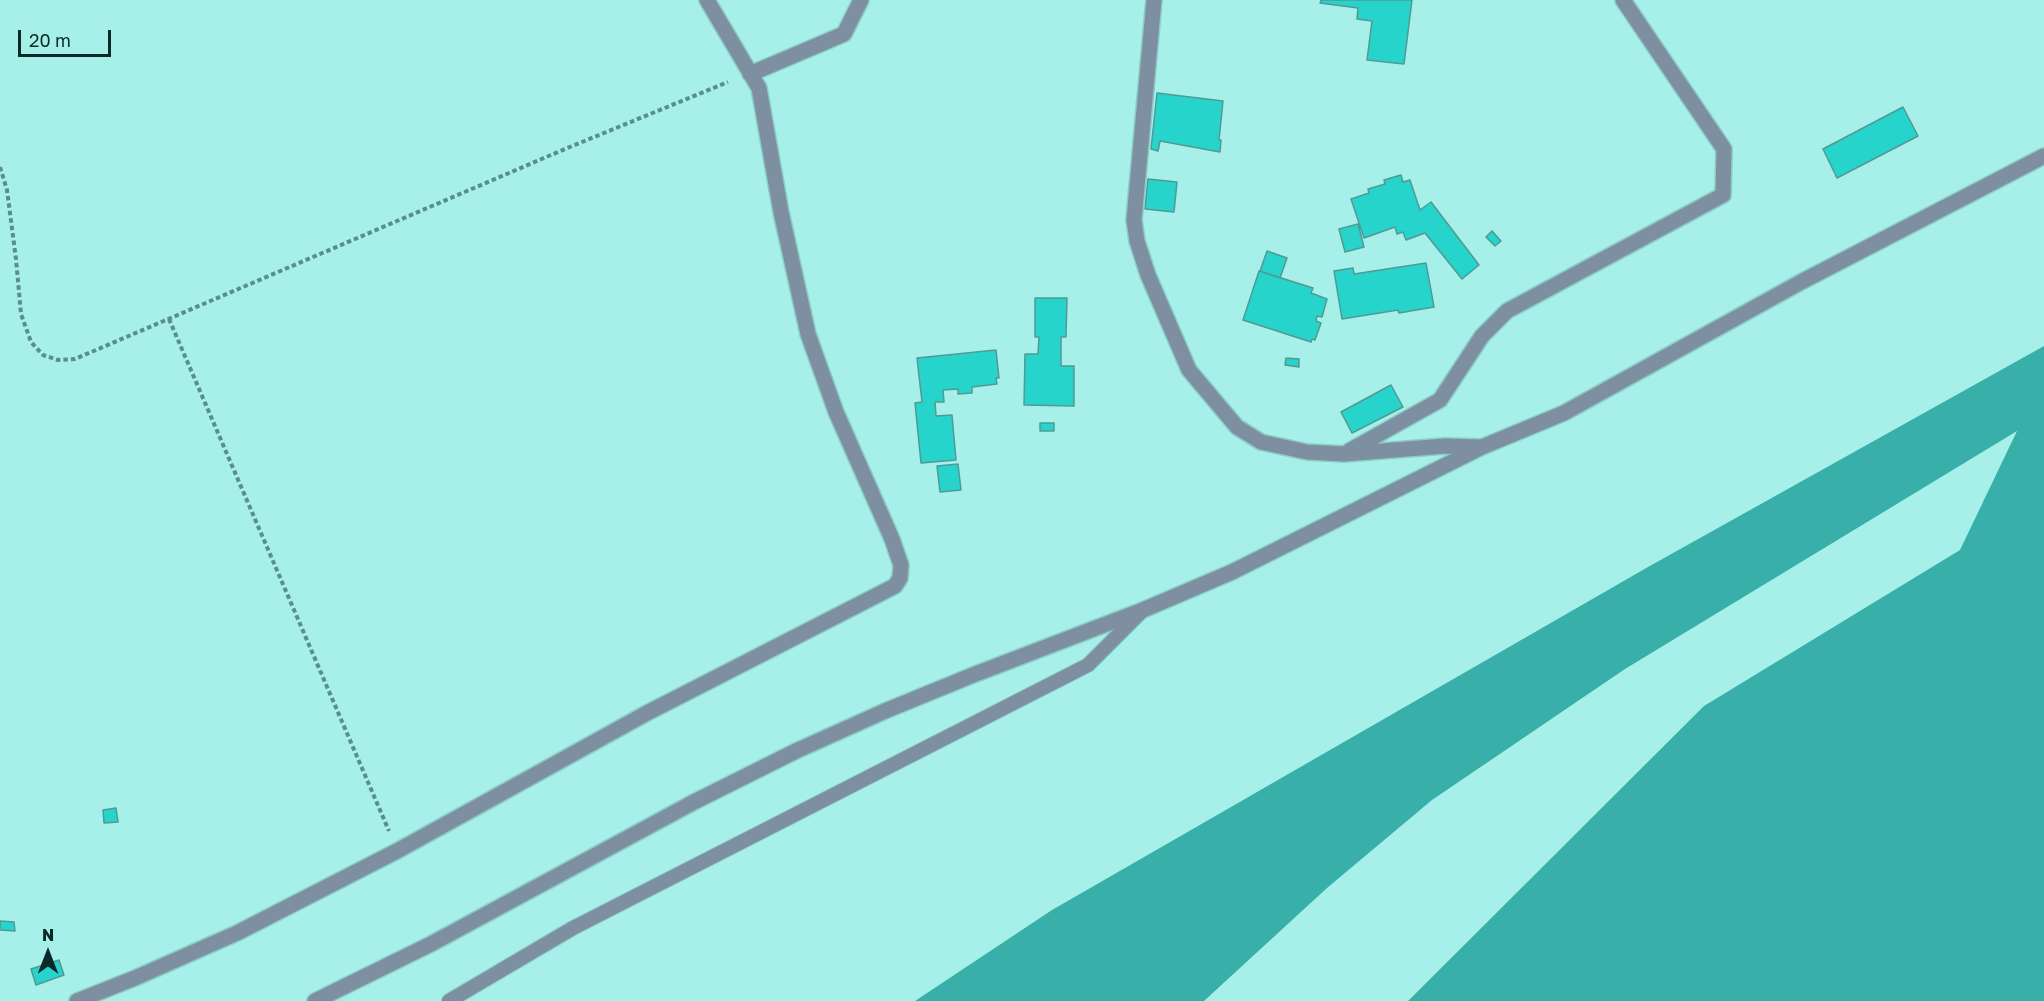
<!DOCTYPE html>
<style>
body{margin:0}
#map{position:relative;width:2044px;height:1001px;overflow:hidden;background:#a6f0e9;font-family:"Golos Text",sans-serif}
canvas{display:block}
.north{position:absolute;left:18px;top:923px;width:60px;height:60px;-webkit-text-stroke:4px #a6f0e9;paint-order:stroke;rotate:0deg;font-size:16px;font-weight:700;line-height:24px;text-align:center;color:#0a2a28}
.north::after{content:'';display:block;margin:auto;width:21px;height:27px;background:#0a2a28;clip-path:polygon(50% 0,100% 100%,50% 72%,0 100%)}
.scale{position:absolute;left:18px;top:30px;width:93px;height:27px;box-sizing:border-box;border:3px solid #0a2a28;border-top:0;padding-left:8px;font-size:18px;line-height:21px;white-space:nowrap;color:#0a2a28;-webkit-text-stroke:4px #a6f0e9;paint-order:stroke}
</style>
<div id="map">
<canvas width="2044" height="1001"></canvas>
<div class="north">N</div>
<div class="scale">20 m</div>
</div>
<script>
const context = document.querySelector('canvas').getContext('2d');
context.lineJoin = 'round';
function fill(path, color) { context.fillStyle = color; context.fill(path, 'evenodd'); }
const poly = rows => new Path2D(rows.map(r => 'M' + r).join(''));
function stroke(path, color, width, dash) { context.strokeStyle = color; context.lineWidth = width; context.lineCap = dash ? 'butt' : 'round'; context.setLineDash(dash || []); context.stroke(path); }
const water = poly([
 [2044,346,2044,1001,1408,1001,1704,706,1960,550,2017,431,1625,669,1432,800,1327,888,1204,1001,915,1001,1052,910,1648,567]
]);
const building = poly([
 [1321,0,1412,0,1404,64,1367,60,1372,21,1357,19,1358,8,1320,3,1321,0],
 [1157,93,1223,101,1219,140,1221,140,1220,152,1160,141,1158,151,1151,149,1157,93],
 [1903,107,1918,136,1837,178,1823,149,1903,107],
 [1401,175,1403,182,1410,180,1420,210,1431,202,1479,265,1462,279,1425,233,1406,240,1403,232,1397,234,1395,227,1364,238,1351,199,1369,193,1368,189,1385,184,1384,180,1401,175],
 [1148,179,1177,182,1174,212,1145,209,1148,179],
 [1358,224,1364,247,1345,252,1339,229,1358,224],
 [1492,231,1501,241,1495,246,1486,237,1492,231],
 [1267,251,1287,258,1280,278,1260,271,1267,251],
 [1426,263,1434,307,1399,313,1398,310,1342,319,1334,271,1353,268,1354,274,1426,263],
 [1259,271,1313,288,1311,293,1327,299,1322,317,1317,316,1316,321,1321,323,1315,340,1312,339,1311,342,1243,320,1259,271],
 [1035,298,1067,298,1066,337,1061,337,1061,366,1074,366,1074,406,1024,405,1025,354,1038,354,1039,337,1035,337,1035,298],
 [996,350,999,378,996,378,997,384,972,387,972,393,958,394,958,389,943,390,944,402,935,402,936,416,952,415,956,460,921,463,915,403,922,402,917,358,996,350],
 [1286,358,1299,359,1299,367,1285,365,1286,358],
 [1391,385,1403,407,1352,433,1341,412,1391,385],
 [1040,423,1054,423,1054,431,1040,431,1040,423],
 [958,464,961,490,940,492,937,466,958,464],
 [116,808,118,822,104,823,103,810,116,808],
 [0,921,14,922,15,931,0,930,0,921],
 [59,960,64,975,36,985,31,969,59,960]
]);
const path = poly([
 [0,167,7,190,16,259,21,314,31,342,43,355,58,360,75,359,565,149,728,82],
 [169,319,389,831]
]);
const lane = poly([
 [449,1001,573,928,1088,665,1143,610]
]);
const street = poly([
 [1154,0,1134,220,1137,241,1148,275,1189,370,1237,427,1261,442,1307,452,1344,454,1445,446,1480,447],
 [750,74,844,34,861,0],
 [1349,451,1440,400,1482,336,1507,311,1723,195,1724,149,1623,0],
 [77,1001,135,978,237,933,397,851,647,713,895,586,900,578,901,565,892,539,836,412,808,334,781,212,759,88,707,0],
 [315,1001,431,944,694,802,796,751,885,711,973,675,1143,610,1232,572,1482,447,1564,413,1801,282,2044,156]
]);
fill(water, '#38b0a9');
fill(building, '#27d4cb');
stroke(building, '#519a94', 1.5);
stroke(lane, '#8accc6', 16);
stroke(street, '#8accc6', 18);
stroke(path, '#598e8a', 4, [4.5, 3]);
stroke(lane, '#7e8fa1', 14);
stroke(street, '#7e8fa1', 15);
</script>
